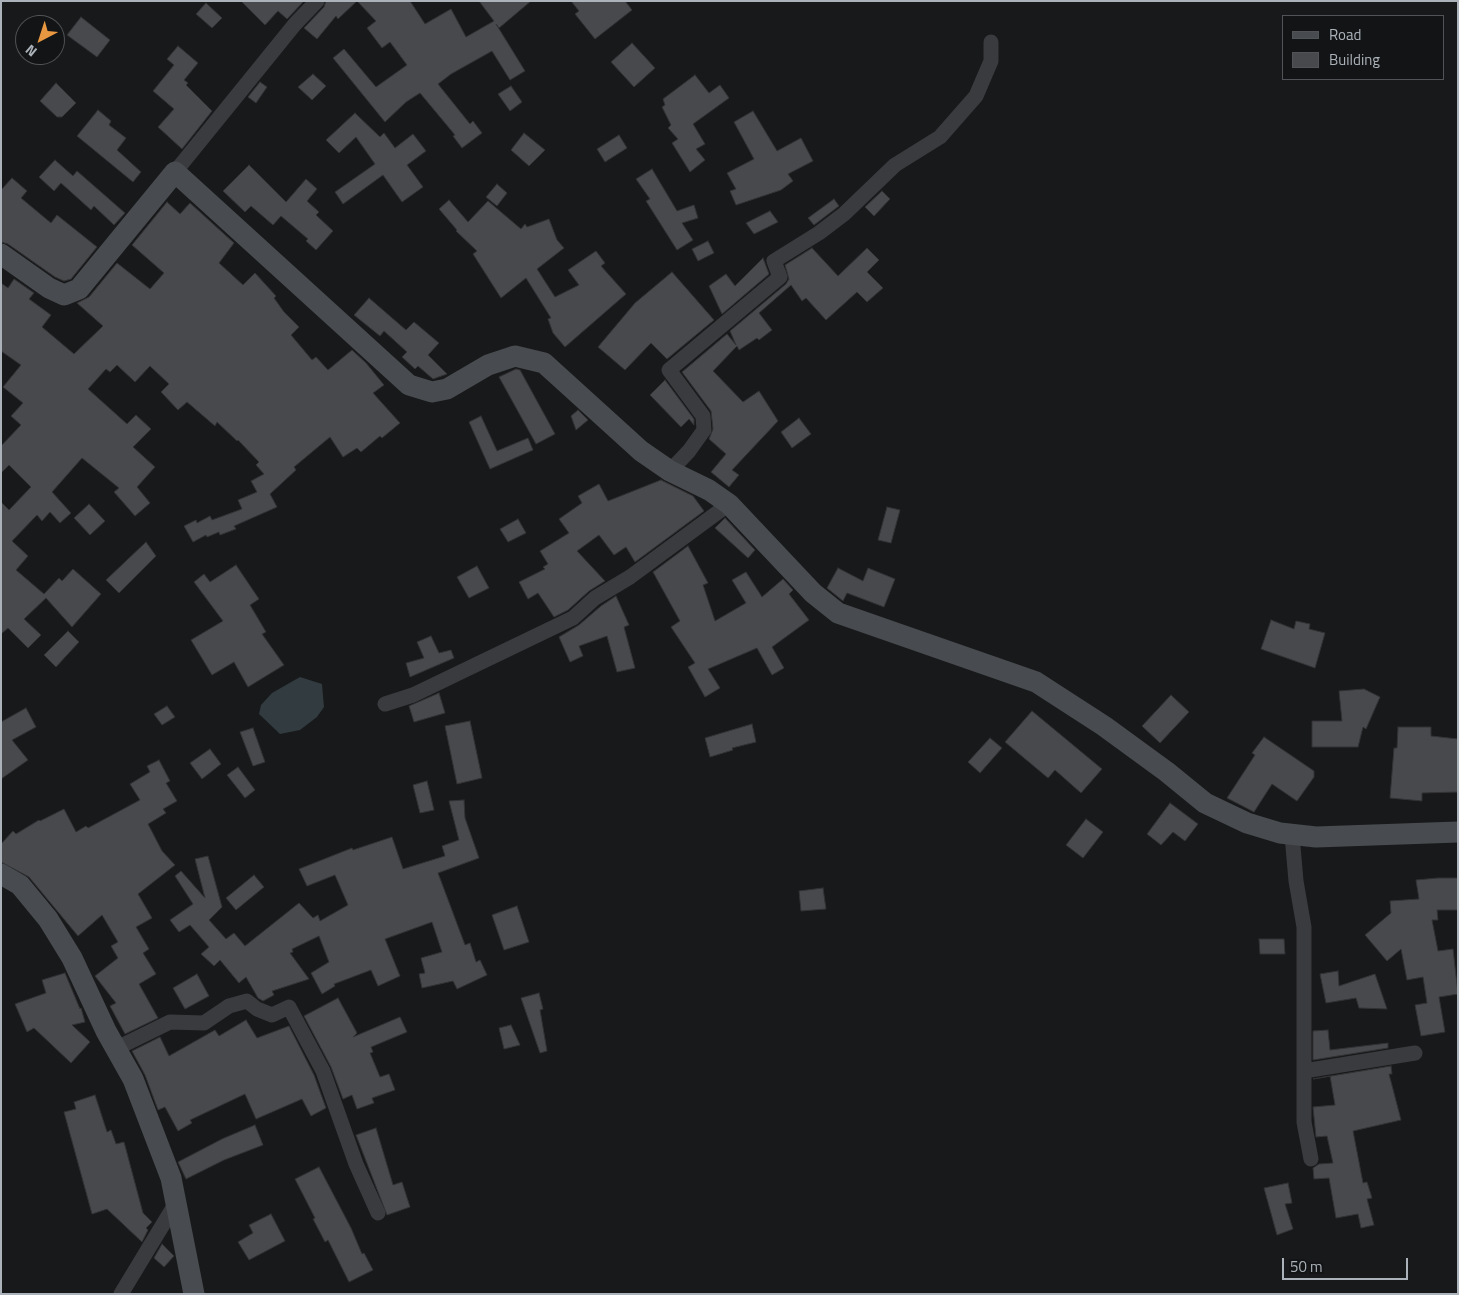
<!DOCTYPE html>
<style>
body{margin:0}
#map{position:relative;width:1459px;height:1295px;overflow:hidden;background:#18191a;font-family:"Titillium Web",sans-serif}
canvas{display:block}
.frame{position:absolute;inset:0;border:2px solid #abb2b9;pointer-events:none}
.legend{position:absolute;left:1282px;top:15px;width:162px;height:65px;box-sizing:border-box;background:#131415;border:1px solid #505357;margin:0;padding:6px 9px;list-style:none;font-size:15px;color:#abb2b9}
.legend li{display:flex;align-items:center;gap:10px;height:25px}
.legend b{width:25px;border:1px solid #505357}
.north{position:absolute;left:15px;top:15px;width:50px;height:50px;box-sizing:border-box;background:#131415;border:1px solid #505357;border-radius:50%;rotate:220deg;font-size:14px;font-weight:700;line-height:20px;text-align:center;color:#abb2b9}
.north::after{content:'';display:block;margin:auto;width:18px;height:22px;background:#e99842;clip-path:polygon(50% 0,100% 100%,50% 72%,0 100%)}
.scale{position:absolute;left:1282px;top:1258px;width:126px;height:22px;box-sizing:border-box;border:2px solid #abb2b9;border-top:0;padding-left:6px;font-size:15px;line-height:18px;white-space:nowrap;color:#abb2b9;-webkit-text-stroke:4px #131415;paint-order:stroke}
</style>
<div id="map">
<canvas width="1459" height="1295"></canvas>
<div class="frame"></div>
<ul class="legend">
<li><b style="height:6px;background:#484b4f"></b>Road</li>
<li><b style="height:14px;background:#47494d"></b>Building</li>
</ul>
<div class="north">N</div>
<div class="scale">50 m</div>
</div>
<script>
const context = document.querySelector('canvas').getContext('2d');
context.lineJoin = 'round';
function fill(path, color) { context.fillStyle = color; context.fill(path, 'evenodd'); }
const poly = rows => new Path2D(rows.map(r => 'M' + r).join(''));
function stroke(path, color, width, dash) { context.strokeStyle = color; context.lineWidth = width; context.lineCap = dash ? 'butt' : 'round'; context.setLineDash(dash || []); context.stroke(path); }
const water = poly([
 [300,677,322,684,324,707,317,717,300,730,280,734,259,714,261,705,272,693]
]);
const building = poly([
 [241,1,304,1,287,19,278,11,265,25,241,1],
 [326,1,357,1,338,19,336,16,317,39,304,28,324,7,326,1],
 [357,1,410,1,425,24,451,9,466,37,494,21,479,1,531,1,499,28,496,24,525,71,510,80,492,51,451,74,438,84,470,124,473,121,482,133,462,148,453,136,455,135,420,93,406,102,385,122,333,58,344,49,376,87,407,65,390,42,382,48,367,28,376,21,357,1],
 [571,1,625,1,632,10,595,39,575,14,579,11,571,1],
 [206,3,222,18,212,28,196,14,206,3],
 [81,17,110,40,97,57,67,35,81,17],
 [632,43,655,68,634,87,611,62,632,43],
 [178,46,198,63,184,80,188,83,186,85,212,111,182,149,158,127,174,109,153,91,174,65,167,59,178,46],
 [313,74,326,86,312,100,298,87,313,74],
 [695,75,709,93,720,85,729,98,693,124,705,144,696,149,705,160,690,172,672,143,678,139,668,128,671,125,662,107,665,105,663,99,695,75],
 [260,82,267,87,256,103,248,97,260,82],
 [56,83,76,103,62,117,57,117,40,101,56,83],
 [511,86,522,102,510,111,498,94,511,86],
 [98,110,111,121,109,125,126,138,117,150,141,172,133,182,77,136,98,110],
 [753,111,777,151,801,138,813,161,788,174,793,181,781,190,736,205,730,191,736,189,727,173,754,159,734,122,753,111],
 [355,113,380,137,384,133,395,148,413,134,426,151,407,165,423,187,402,202,383,175,343,204,335,192,375,164,356,137,339,153,326,140,355,113],
 [524,133,545,150,529,166,511,150,524,133],
 [619,135,627,148,605,162,597,149,619,135],
 [55,160,73,176,77,171,125,213,114,225,94,206,91,210,61,183,54,191,39,177,55,160],
 [249,165,286,202,306,179,317,189,307,201,319,212,316,215,333,231,316,250,306,241,308,239,281,216,273,225,251,206,245,212,223,191,249,165],
 [652,169,677,211,694,205,698,218,682,223,693,240,677,250,646,201,650,199,636,179,652,169],
 [12,178,27,191,21,198,51,223,57,215,97,247,71,279,64,281,55,277,8,244,1,242,1,190,12,178],
 [497,184,507,193,497,206,486,197,497,184],
 [882,191,890,199,874,216,865,207,882,191],
 [834,199,839,206,814,225,808,218,834,199],
 [449,200,468,222,488,201,521,229,525,224,527,227,549,219,557,240,564,248,537,269,555,297,579,285,568,270,596,251,605,263,601,266,626,294,565,347,553,333,548,319,551,318,526,278,501,298,473,254,477,251,456,231,457,230,439,209,449,200],
 [167,202,180,214,190,203,234,243,219,263,243,285,255,273,276,296,274,298,284,312,299,327,291,335,312,360,316,357,328,370,352,350,366,363,384,385,373,393,400,423,382,438,380,436,361,452,357,448,343,457,330,437,294,467,296,470,270,494,277,507,234,526,236,529,220,535,219,532,207,537,206,535,193,542,184,526,196,520,197,523,210,516,212,520,242,509,238,500,257,492,251,481,264,474,256,465,259,462,238,440,237,441,217,422,215,426,187,402,178,410,161,392,169,384,150,366,135,382,117,365,110,372,106,369,88,389,127,424,136,415,151,429,133,447,155,467,137,487,150,503,135,516,114,492,119,488,82,458,52,492,71,513,60,523,50,512,42,521,37,515,12,541,28,556,16,570,44,594,59,578,62,581,73,569,101,594,72,627,46,598,24,619,41,635,28,648,8,628,1,634,1,502,9,510,31,487,9,465,1,473,1,446,21,425,11,416,23,403,3,387,21,365,1,351,1,283,8,288,14,279,34,293,29,299,51,315,42,327,74,354,103,326,77,303,89,297,117,263,150,289,164,273,132,245,167,202],
 [770,211,778,222,754,234,746,223,770,211],
 [708,241,714,253,698,261,692,249,708,241],
 [812,248,838,276,867,248,879,260,867,272,883,288,867,302,857,292,826,320,806,298,802,301,791,285,759,313,772,330,759,340,757,338,739,350,737,346,713,371,743,402,759,391,778,421,732,470,739,475,729,487,711,472,726,454,709,439,713,429,711,411,682,372,727,334,736,345,730,331,786,284,789,279,785,265,812,248],
 [763,258,769,274,722,314,709,286,726,274,735,286,763,258],
 [672,272,714,320,667,359,651,343,625,370,598,347,635,303,672,272],
 [369,298,406,330,414,322,439,343,428,355,447,374,433,379,418,366,415,369,402,357,407,352,384,331,380,336,354,315,369,298],
 [516,369,520,370,555,434,536,444,499,377,516,369],
 [665,380,694,419,694,425,689,419,681,427,650,395,665,380],
 [578,410,588,420,576,430,571,416,578,410],
 [481,416,497,451,528,438,533,450,490,469,469,422,481,416],
 [799,418,811,434,792,448,781,432,799,418],
 [661,480,693,496,704,511,635,562,626,547,614,555,599,535,577,551,605,581,589,591,568,610,554,617,538,593,528,599,519,582,545,569,543,567,548,564,540,551,569,533,559,519,582,503,578,496,599,484,608,501,661,480],
 [89,504,105,521,90,535,74,518,89,504],
 [887,507,900,510,891,543,878,540,887,507],
 [725,518,755,550,748,558,715,528,725,518],
 [518,519,526,533,508,542,500,529,518,519],
 [146,542,156,556,119,593,106,580,146,542],
 [688,546,708,583,703,585,715,621,746,603,732,580,746,572,762,597,783,579,793,590,789,594,809,620,772,647,784,668,772,675,757,648,708,669,720,688,705,697,688,667,695,663,671,627,680,621,653,572,688,546],
 [236,565,259,599,250,605,266,632,262,634,284,665,248,687,234,662,212,675,191,640,223,621,194,582,204,574,210,582,236,565],
 [477,566,489,588,469,598,457,577,477,566],
 [838,568,863,581,868,568,895,579,884,607,847,593,843,601,827,588,838,568],
 [616,596,629,625,624,627,635,668,617,672,607,636,579,646,583,656,570,662,559,637,579,625,601,606,616,596],
 [1271,620,1294,629,1296,621,1310,624,1309,629,1325,633,1315,668,1261,649,1271,620],
 [68,631,79,642,56,667,44,655,68,631],
 [431,636,439,653,451,650,454,658,410,677,406,663,424,658,417,642,431,636],
 [1364,689,1380,697,1366,729,1363,727,1358,747,1312,747,1312,721,1342,721,1339,691,1364,689],
 [439,693,445,713,414,722,409,706,439,693],
 [1171,695,1189,712,1160,743,1142,726,1171,695],
 [167,706,175,717,162,725,154,714,167,706],
 [26,708,36,727,12,740,28,760,1,779,1,722,26,708],
 [1032,711,1102,769,1081,793,1055,770,1048,778,1005,742,1032,711],
 [470,721,482,778,457,784,445,726,470,721],
 [752,724,756,742,732,748,733,750,710,757,705,738,752,724],
 [1398,727,1431,727,1431,736,1458,739,1458,792,1422,793,1422,801,1390,798,1394,748,1397,748,1398,727],
 [253,728,265,762,253,766,240,732,253,728],
 [1264,737,1314,771,1314,777,1297,801,1272,784,1254,812,1227,798,1255,755,1252,753,1264,737],
 [990,738,1002,748,980,773,968,762,990,738],
 [210,749,221,764,202,779,190,763,210,749],
 [159,760,170,781,166,783,177,801,163,809,166,813,148,824,162,851,175,865,138,894,152,918,136,927,149,949,143,953,156,974,139,984,158,1018,125,1034,110,1006,116,1003,95,976,118,958,111,946,118,942,102,915,78,936,29,877,1,862,1,844,13,831,16,834,39,820,40,821,64,809,76,832,86,826,88,828,140,800,130,784,150,772,147,766,159,760],
 [238,767,255,790,245,798,227,775,238,767],
 [427,781,434,810,420,813,413,785,427,781],
 [464,800,465,818,479,858,438,873,465,945,470,943,476,962,480,960,487,975,457,989,453,981,422,988,419,974,425,973,421,958,442,952,432,922,385,939,400,976,378,986,371,970,334,984,335,986,322,994,311,973,329,962,319,936,292,949,293,952,290,953,309,979,272,991,274,995,263,1001,258,998,246,977,239,983,220,960,214,966,201,954,209,947,190,925,179,932,170,920,193,904,175,876,181,871,205,898,195,859,208,856,222,907,209,920,226,939,234,933,245,946,299,903,313,918,318,915,320,921,348,905,335,875,307,886,299,869,352,848,353,850,392,837,403,869,445,856,442,846,459,840,449,801,464,800],
 [1170,803,1198,824,1185,841,1173,832,1161,845,1147,834,1170,803],
 [1086,819,1103,832,1083,858,1066,845,1086,819],
 [254,875,264,887,236,910,226,898,254,875],
 [1438,878,1458,878,1458,910,1437,910,1438,920,1432,920,1438,951,1453,949,1458,994,1439,997,1445,1032,1421,1036,1415,1005,1427,1003,1423,977,1407,980,1401,949,1387,961,1365,935,1391,913,1390,901,1419,899,1416,880,1438,878],
 [823,888,826,909,801,911,799,891,823,888],
 [517,906,529,942,504,950,492,915,517,906],
 [1259,939,1284,939,1285,954,1260,954,1259,939],
 [1338,971,1339,986,1375,974,1387,1009,1359,1008,1356,998,1326,1003,1320,974,1338,971],
 [65,973,80,1009,81,1008,85,1022,72,1025,90,1042,71,1063,34,1028,27,1032,15,1004,46,993,42,980,65,973],
 [197,974,209,996,185,1009,173,988,197,974],
 [539,993,543,1009,540,1010,547,1051,540,1053,521,998,539,993],
 [338,998,357,1033,353,1037,400,1017,407,1032,371,1047,373,1052,370,1053,380,1077,389,1074,395,1090,372,1098,374,1103,357,1109,352,1095,343,1099,331,1067,304,1016,338,998],
 [246,1020,257,1038,289,1026,314,1075,326,1108,311,1116,302,1099,256,1119,245,1094,190,1120,192,1123,178,1131,165,1107,158,1110,145,1075,132,1051,160,1037,169,1056,215,1030,219,1036,246,1020],
 [511,1025,520,1045,504,1049,499,1028,511,1025],
 [1328,1030,1330,1050,1388,1043,1388,1048,1313,1060,1313,1031,1328,1030],
 [1391,1066,1392,1074,1389,1074,1401,1120,1353,1131,1363,1183,1367,1182,1372,1198,1367,1199,1374,1225,1361,1228,1358,1214,1336,1218,1329,1178,1314,1179,1313,1168,1319,1164,1333,1163,1327,1136,1316,1137,1313,1107,1335,1105,1330,1076,1313,1079,1391,1066],
 [95,1095,107,1132,111,1130,116,1144,124,1142,143,1213,152,1222,146,1228,148,1230,142,1242,107,1209,92,1214,64,1112,76,1109,74,1102,95,1095],
 [255,1125,263,1145,224,1160,186,1179,178,1162,222,1139,255,1125],
 [376,1128,393,1185,402,1182,410,1207,387,1215,356,1135,376,1128],
 [319,1167,351,1228,362,1254,364,1253,373,1270,349,1282,328,1240,325,1242,313,1219,315,1218,295,1179,319,1167],
 [1288,1183,1292,1203,1285,1204,1293,1229,1277,1235,1264,1188,1288,1183],
 [271,1214,285,1241,249,1260,238,1242,253,1233,249,1225,271,1214],
 [162,1244,174,1256,164,1267,154,1258,162,1244]
]);
const street = poly([
 [175,172,295,24,317,1],
 [670,471,689,451,704,430,703,416,669,370,780,277,774,261,819,233,844,214,895,165,940,137,976,96,991,61,991,42],
 [385,704,413,695,573,618,595,598,630,577,729,504],
 [1292,835,1296,881,1304,927,1304,1122,1311,1159],
 [115,1049,170,1022,204,1023,229,1006,247,1001,257,1009,272,1015,289,1007,323,1071,356,1164,378,1213],
 [1304,1071,1415,1053],
 [121,1294,176,1203]
]);
const secondary = poly([
 [1,254,49,288,64,295,79,289,175,172,409,385,432,392,447,389,488,365,515,356,544,363,641,451,670,471,709,490,729,504,813,593,838,613,1036,682,1104,726,1167,772,1205,803,1247,823,1280,833,1316,837,1458,832],
 [1,874,20,885,48,919,72,958,106,1031,133,1079,171,1178,194,1294]
]);
fill(water, '#313b40');
fill(building, '#47494d');
stroke(building, '#333336', 1);
stroke(street, '#3a3b3f', 15);
stroke(secondary, '#484b4f', 21);
</script>
